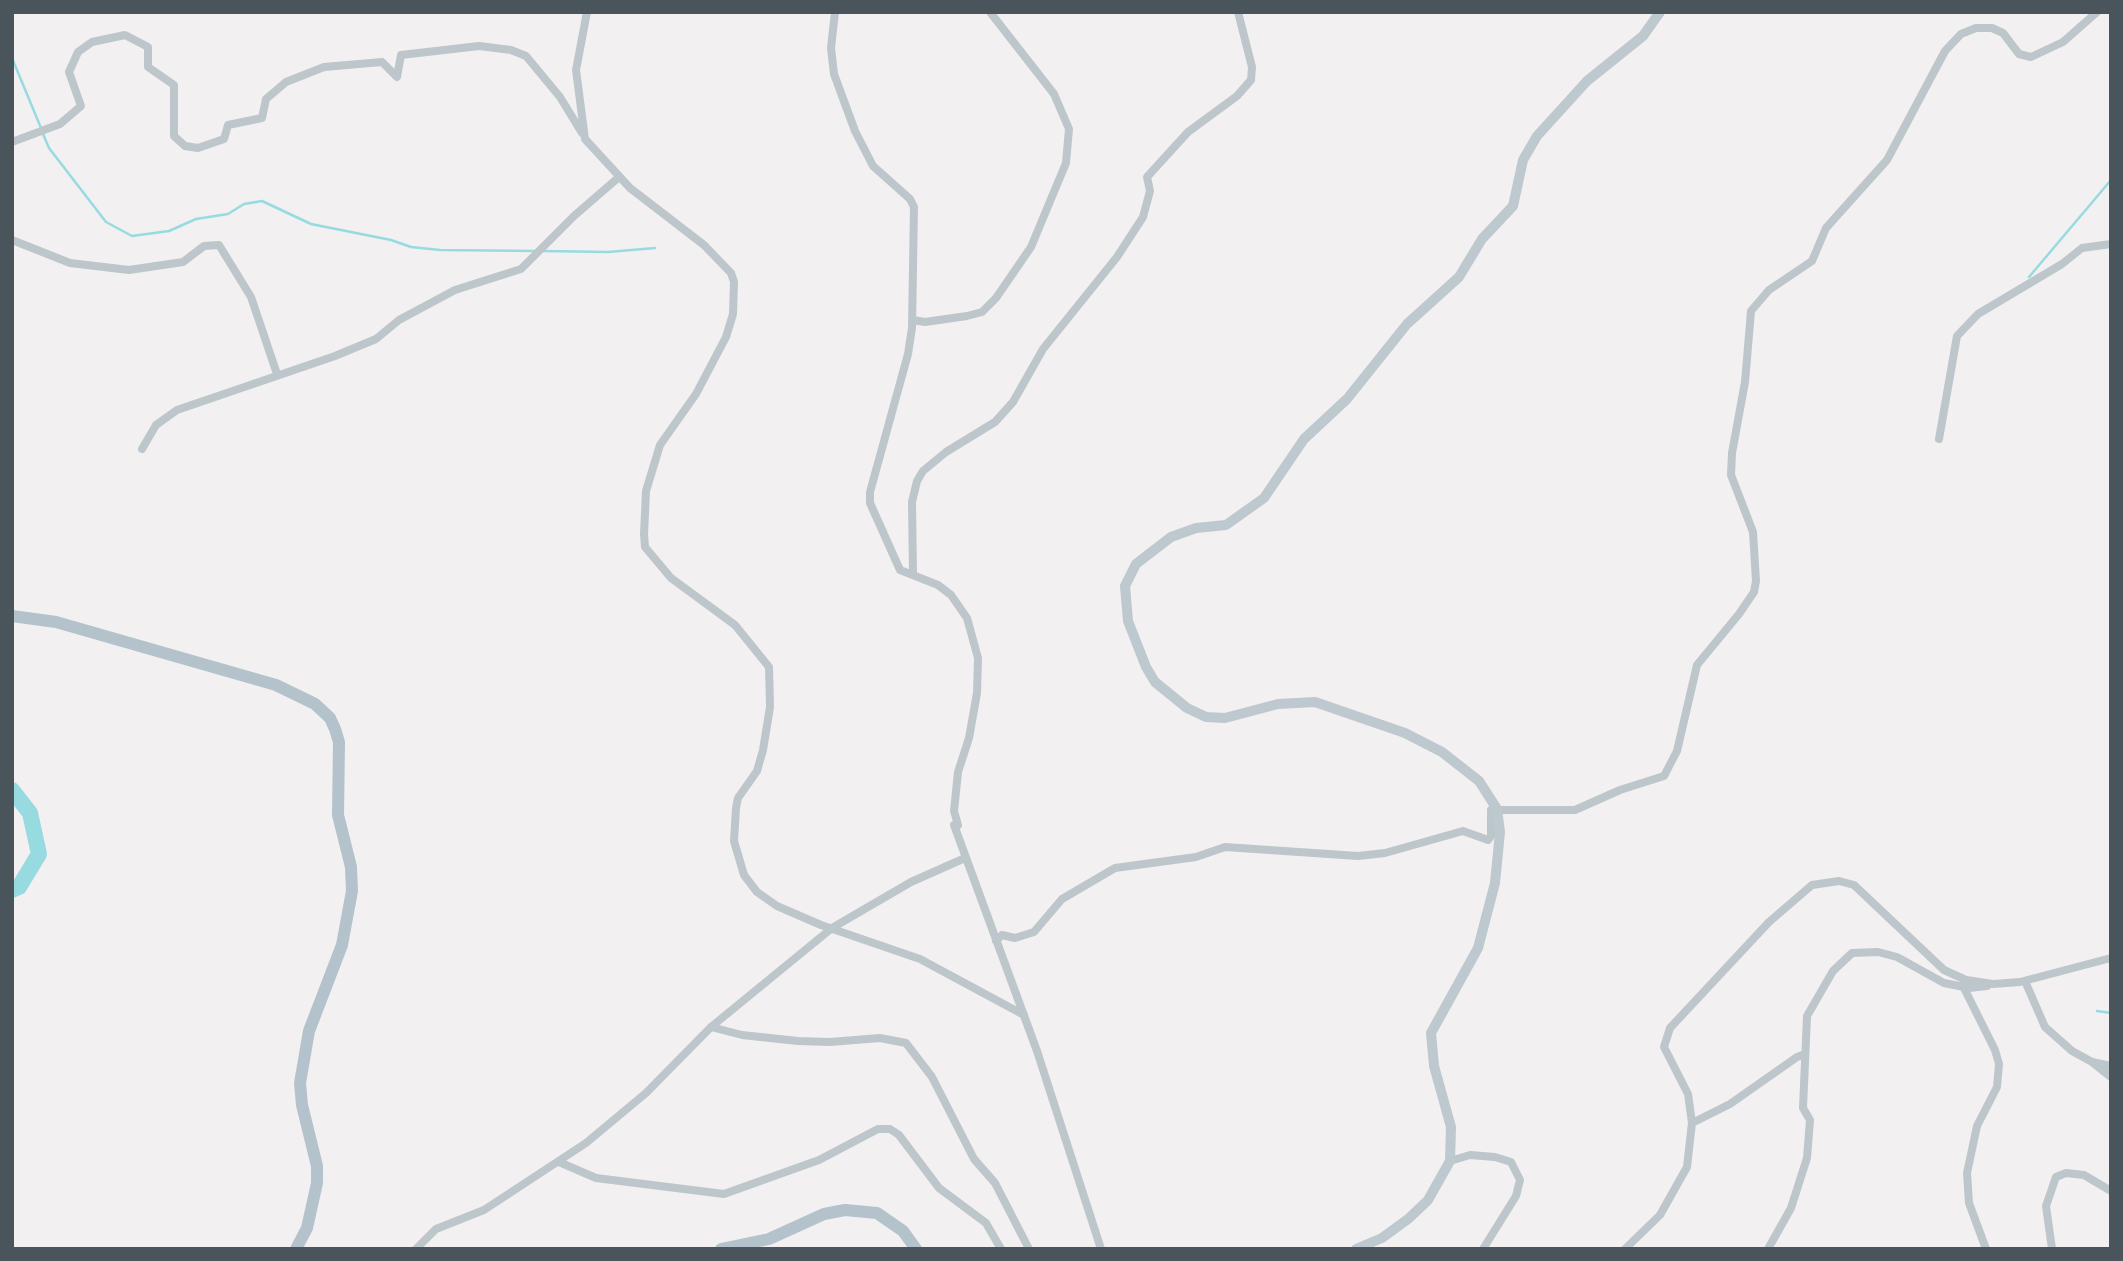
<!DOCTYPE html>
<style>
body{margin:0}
#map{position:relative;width:2123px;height:1261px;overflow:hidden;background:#f2f0f0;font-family:"PT Sans",sans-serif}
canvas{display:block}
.frame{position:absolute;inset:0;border:14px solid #4a555b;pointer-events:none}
</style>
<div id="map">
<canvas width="2123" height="1261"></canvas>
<div class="frame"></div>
</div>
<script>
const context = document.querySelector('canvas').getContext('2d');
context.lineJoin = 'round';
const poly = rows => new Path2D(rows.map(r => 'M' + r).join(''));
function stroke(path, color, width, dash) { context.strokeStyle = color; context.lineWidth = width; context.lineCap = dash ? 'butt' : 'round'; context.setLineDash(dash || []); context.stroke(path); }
const stream = poly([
 [12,58,41,128],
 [43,134,49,148,106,222,132,236,169,231,196,219,228,214,244,204,262,201,311,224,391,240,411,247,440,250,536,251],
 [543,251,608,252,655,248],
 [2029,277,2111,180],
 [2097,1011,2111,1013]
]);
const river = poly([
 [12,790,30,813,39,854,19,887,12,890]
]);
const minor = poly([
 [587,12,576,70,585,139,630,188,704,245,731,273,734,282,733,314,726,337,696,394,660,445,646,491,644,534,645,547,671,578,735,625,769,667,770,707,763,750,757,771,738,798,736,808,734,841,744,875,757,892,777,906,821,925,920,959,1024,1015],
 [835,12,831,48,834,74,855,131,873,166,910,199,914,207,912,328,908,354,870,492,870,503,900,570,938,585,951,595,967,618,978,658,977,693,969,738,958,772,954,811,958,825,954,825,1037,1051,1101,1249],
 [12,142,60,124,81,106,69,72,78,52,92,42,125,35,148,47,148,67,174,85,174,136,185,146,198,148,224,139,228,125,262,118,266,99,286,82,324,67,382,62,397,77,401,55,479,46,511,50,526,56,560,97,582,133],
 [12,240,70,263,129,270,183,262,204,246,219,245,251,297,277,374],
 [913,320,925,322,967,316,982,312,996,298,1031,247,1066,163,1069,129,1054,94,990,12],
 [1939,439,1957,336,1978,314,2062,264,2082,248,2111,244],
 [142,449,156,425,177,410,335,356,376,339,399,320,455,290,521,269,574,216,619,177],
 [913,575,912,502,917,481,923,471,946,452,995,422,1013,402,1043,349,1117,257,1143,217,1150,191,1147,177,1188,132,1237,96,1251,80,1252,67,1238,12],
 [996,941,1002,935,1015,938,1034,932,1062,899,1115,868,1196,857,1225,847,1358,856,1385,853,1463,831,1488,840,1491,836,1491,810,1575,810,1620,790,1664,776,1677,751,1697,665,1739,614,1754,592,1756,581,1753,532,1731,475,1732,453,1745,382,1751,311,1769,290,1812,261,1826,228,1887,160,1945,51,1961,34,1976,28,1992,28,2003,33,2019,54,2031,57,2063,42,2097,12],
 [2025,981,2045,1027,2072,1051,2092,1062,2111,1066],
 [1964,988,1995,1050,1999,1064,1997,1087,1977,1126,1967,1173,1969,1203,1986,1249],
 [711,1027,742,1035,798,1041,830,1042,880,1038,906,1043,932,1077,974,1159,995,1183,1029,1249],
 [2092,1062,2111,1077],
 [1692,1123,1730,1104,1797,1057,1805,1054],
 [1450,1161,1470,1155,1495,1157,1511,1162,1520,1180,1516,1196,1483,1249],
 [559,1162,596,1178,724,1194,819,1160,878,1129,890,1129,899,1135,939,1188,986,1223,1001,1249],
 [416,1249,436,1229,484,1210,586,1143,646,1093,711,1027,832,928,911,882,965,858],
 [1625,1249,1660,1215,1687,1167,1692,1123,1688,1094,1664,1047,1670,1028,1769,922,1812,885,1839,881,1854,885,1944,970,1966,980,1993,984,2020,982,2111,958],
 [1768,1249,1791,1208,1807,1158,1810,1120,1803,1108,1807,1016,1833,971,1852,953,1878,952,1897,957,1944,983,1969,988,1987,986],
 [2052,1249,2046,1206,2056,1177,2066,1173,2084,1175,2111,1191]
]);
const secondary = poly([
 [1356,1249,1382,1238,1408,1219,1428,1200,1450,1161,1451,1127,1434,1066,1431,1033,1478,948,1495,883,1500,832,1497,809,1479,781,1442,752,1405,733,1315,702,1278,704,1225,718,1206,717,1187,708,1155,682,1146,667,1128,621,1125,586,1136,564,1171,537,1196,528,1226,525,1264,498,1304,439,1347,399,1407,324,1459,277,1482,239,1513,206,1523,160,1537,136,1587,81,1643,36,1660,12]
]);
const primary = poly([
 [12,616,56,622,276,685,315,704,330,718,335,729,339,742,338,815,351,867,352,891,342,945,309,1031,300,1083,302,1105,317,1166,317,1183,307,1228,296,1249],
 [721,1249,769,1239,824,1214,845,1210,877,1213,903,1231,916,1249]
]);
stroke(stream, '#97dbe1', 2.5);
stroke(river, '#97dbe1', 16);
stroke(minor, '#bdc6cb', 8);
stroke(secondary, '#bec8cf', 10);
stroke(primary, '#b3c2cb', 12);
</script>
